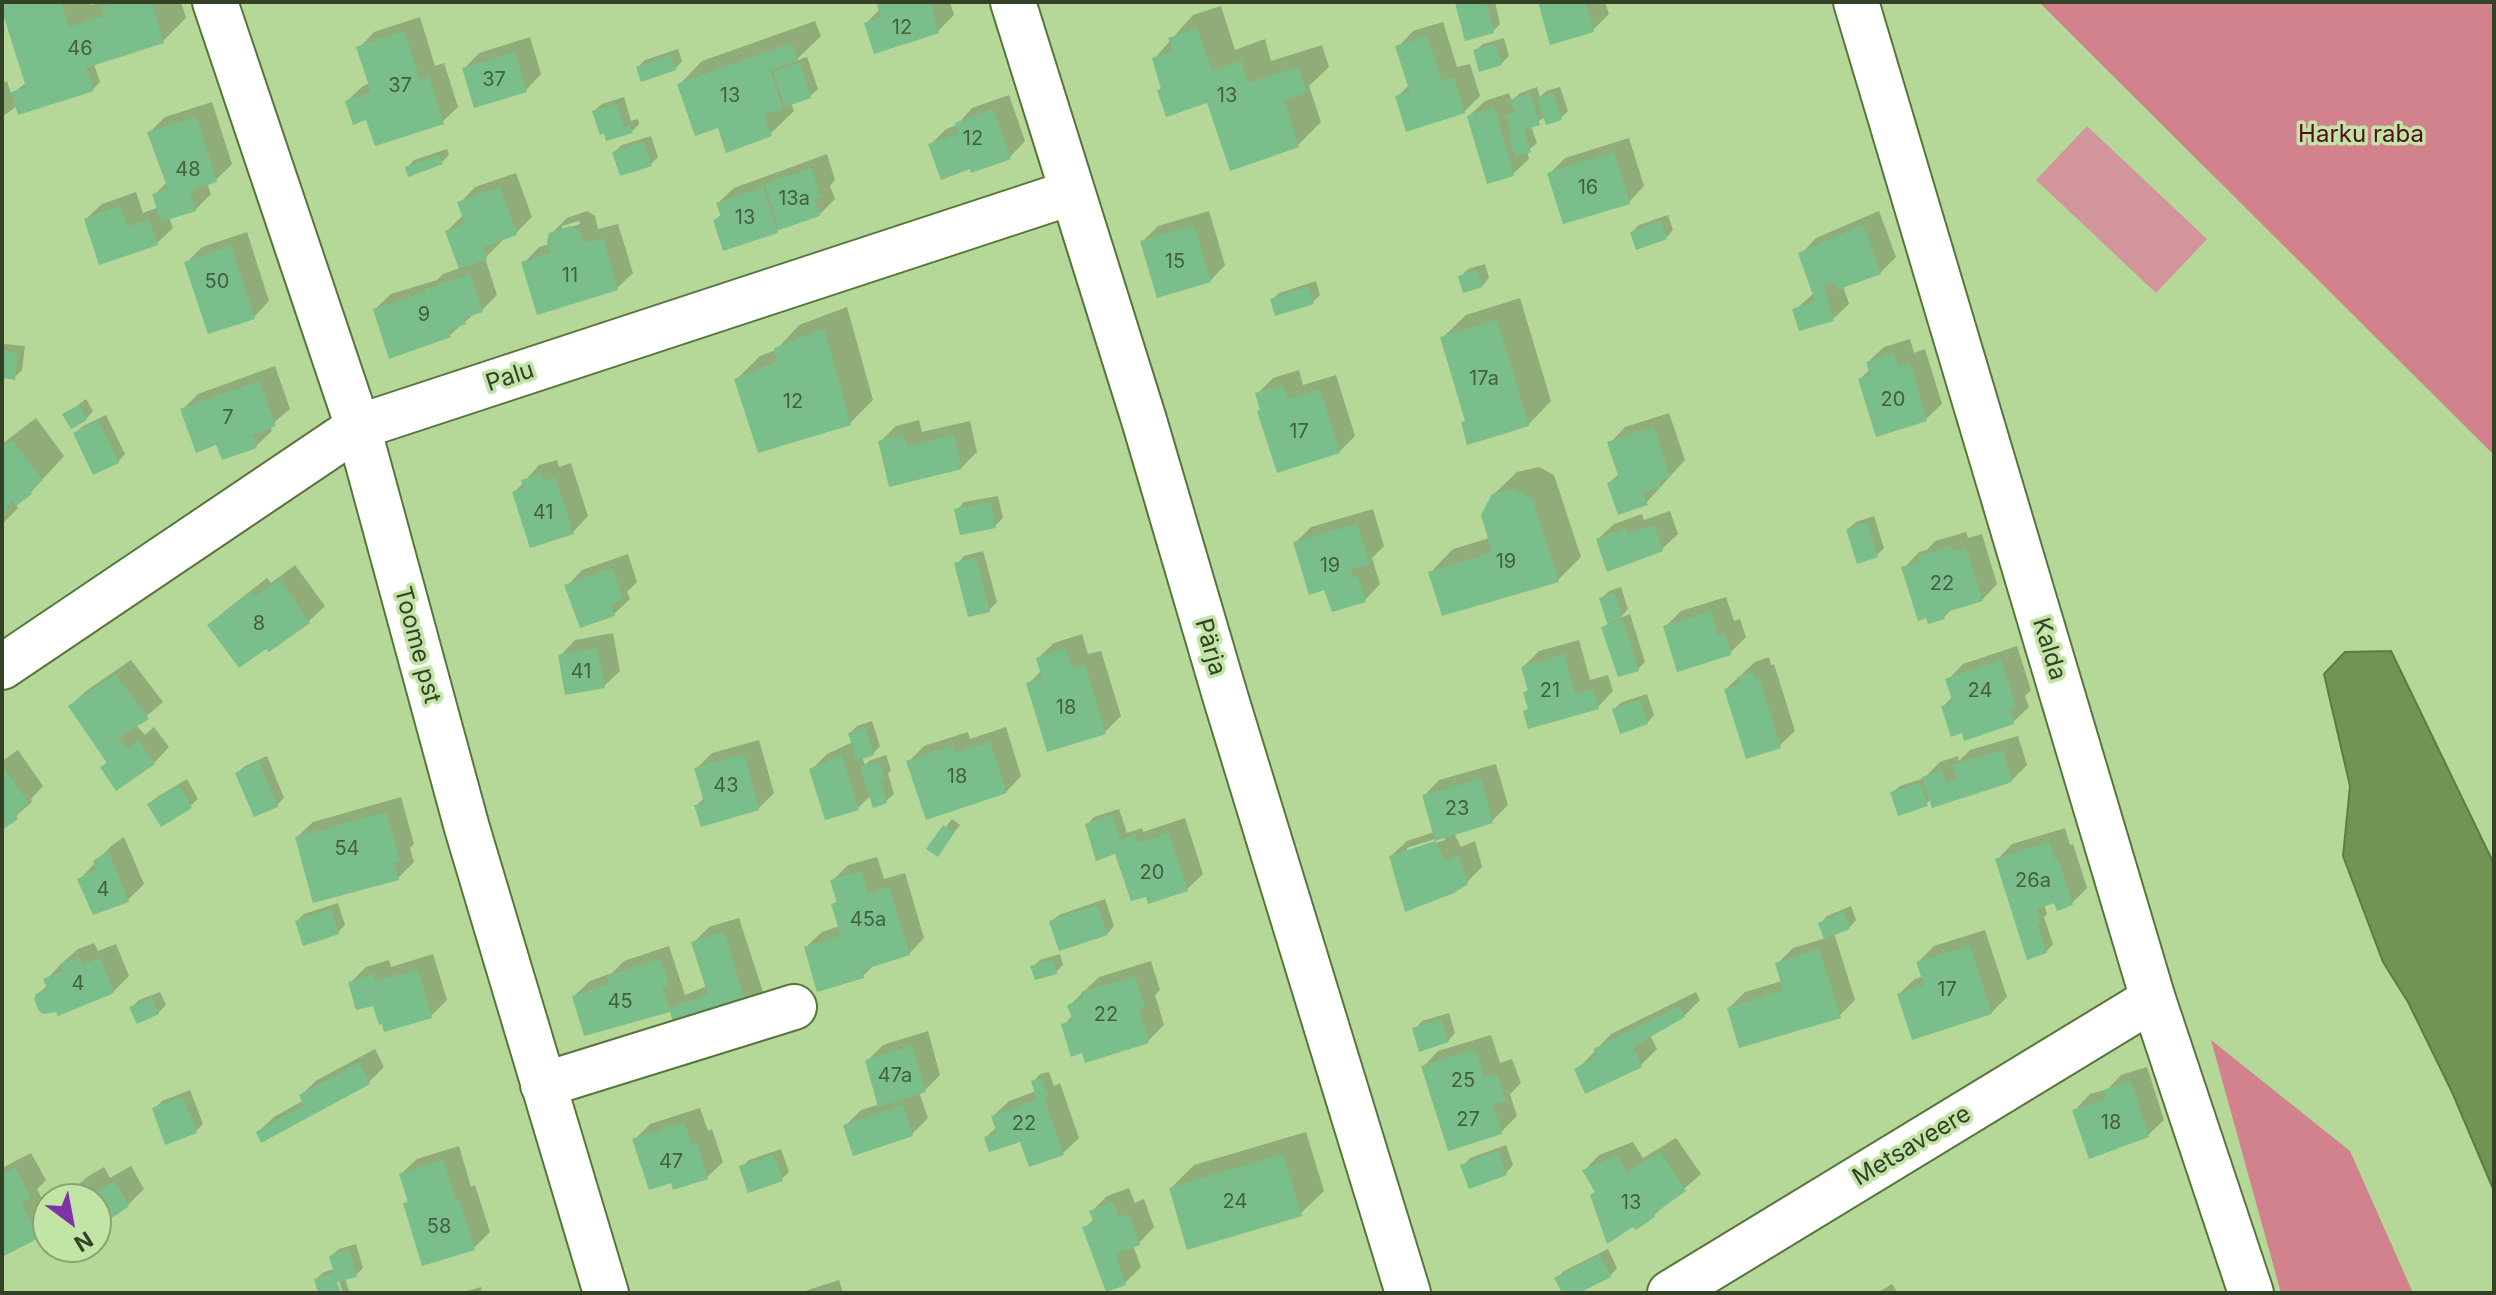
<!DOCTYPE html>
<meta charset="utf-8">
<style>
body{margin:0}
#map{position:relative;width:2496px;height:1295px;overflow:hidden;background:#b5d798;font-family:Inter,sans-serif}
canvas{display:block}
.frame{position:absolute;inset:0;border:4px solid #334127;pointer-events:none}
.north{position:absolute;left:32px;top:1183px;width:80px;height:80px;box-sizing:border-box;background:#c2e4a5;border:2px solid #89a373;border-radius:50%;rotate:148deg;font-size:22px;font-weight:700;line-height:32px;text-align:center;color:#334127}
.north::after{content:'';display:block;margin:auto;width:28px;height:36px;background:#7e34a6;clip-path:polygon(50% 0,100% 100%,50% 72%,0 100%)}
</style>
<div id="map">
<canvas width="2496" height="1295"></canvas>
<div class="frame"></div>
<div class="north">N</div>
</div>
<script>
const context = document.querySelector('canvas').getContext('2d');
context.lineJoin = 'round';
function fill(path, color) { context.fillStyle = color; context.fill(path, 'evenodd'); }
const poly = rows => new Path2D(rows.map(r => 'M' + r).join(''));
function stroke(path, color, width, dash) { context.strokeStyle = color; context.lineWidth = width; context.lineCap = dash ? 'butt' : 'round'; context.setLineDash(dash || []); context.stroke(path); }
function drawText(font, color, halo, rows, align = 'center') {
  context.font = font + ' Inter,sans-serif'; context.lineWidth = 7; context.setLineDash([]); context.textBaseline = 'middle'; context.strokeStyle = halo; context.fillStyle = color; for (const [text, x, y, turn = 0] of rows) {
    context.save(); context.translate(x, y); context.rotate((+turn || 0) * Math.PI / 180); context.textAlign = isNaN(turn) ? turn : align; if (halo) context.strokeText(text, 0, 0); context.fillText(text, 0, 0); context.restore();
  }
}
const green = poly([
 [2087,126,2207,239,2156,293,2036,180]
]);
const forest = poly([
 [2039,2,2494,2,2494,455,2103,66],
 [2211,1040,2350,1151,2413,1293,2281,1293]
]);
const water = poly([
 [2391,651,2494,864,2494,1191,2452,1092,2408,1002,2383,962,2343,856,2350,786,2324,674,2345,652,2391,651]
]);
const shadow = poly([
 [2,2,91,2,92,5,101,2,181,2,186,18,163,41,94,64,100,82,93,89,17,106,2,117,2,83,7,81,11,94,26,83],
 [878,2,950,2,954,15,938,31,866,23,881,8],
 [1458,2,1495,2,1500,24,1493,31,1457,4],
 [1540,2,1605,2,1609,14,1593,30],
 [1221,6,1235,50,1265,39,1271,61,1322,45,1329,67,1309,86,1321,122,1298,145,1208,101,1159,90,1163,87,1154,59,1193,15],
 [420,17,435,66,444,63,458,107,442,122,367,118,347,101,363,86,370,83,359,48,374,32],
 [815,21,821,36,795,61,807,57,818,89,810,96,791,103,794,111,770,134,719,126,679,85,702,61],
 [1443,22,1457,67,1470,64,1480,96,1464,112,1397,97,1410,84,1398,47,1413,31],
 [530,37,541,74,526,90,464,69,479,53],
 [1504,38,1509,56,1501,64,1475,51,1483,44],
 [678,49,682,61,675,69,638,67,645,60],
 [1537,87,1540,97,1546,91,1560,87,1568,111,1561,118,1545,117,1531,126,1537,143,1527,151,1529,159,1513,174,1469,116,1485,101,1509,93,1512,101,1520,93],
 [1009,95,1025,141,1010,157,930,145,946,129,957,125,972,108],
 [624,97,631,121,638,119,639,124,632,131,594,111,602,104],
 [212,102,232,164,216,180,207,183,211,194,195,210,169,218,173,228,157,243,86,219,102,204,136,192,143,213,159,207,154,195,167,182,149,133,165,117],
 [651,136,658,157,651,164,614,152,622,145],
 [1629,138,1644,186,1629,202,1549,174,1565,158],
 [447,149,449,155,442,162,407,168,414,160],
 [827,154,835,180,830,186,835,199,819,215,781,227,777,231,715,220,722,214,718,203,734,188],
 [516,173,532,217,516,233,501,238,502,241,485,258,497,295,482,310,475,313,450,335,375,309,391,294,437,280,443,274,460,268,447,231,464,214,460,203,475,187],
 [587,211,595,216,598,229,618,224,633,273,617,288,524,263,539,247,549,244,551,234,567,218],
 [579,221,580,224,562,230,562,226],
 [1209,211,1225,265,1210,281,1142,242,1158,226],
 [1879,211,1896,257,1880,273,1843,286,1849,304,1833,319,1795,310,1814,293,1801,254,1816,238],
 [1668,215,1673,230,1666,238,1632,232,1639,225],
 [247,232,269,301,254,317,187,262,202,247],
 [1485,264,1489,278,1482,286,1460,277,1468,269],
 [1316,281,1320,295,1313,302,1272,300,1279,293],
 [1520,298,1551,401,1528,425,1463,423,1467,419,1442,338,1466,315],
 [847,307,873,400,850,423,736,380,760,356,776,350,799,325],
 [1910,339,1914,353,1925,349,1942,404,1926,419,1860,379,1870,369,1868,362,1884,347],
 [5,344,25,346,22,370,14,378,2,376,2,347],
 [275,366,290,409,270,426,272,431,256,446,217,443,183,409,198,394],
 [1299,370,1303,385,1336,375,1355,436,1339,452,1262,409,1257,394,1273,378],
 [86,399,93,411,86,419,65,415],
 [1669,413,1685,460,1646,503,1609,483,1620,473,1610,443,1625,427],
 [106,415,125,454,118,462,75,433,83,426],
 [36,418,64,456,31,492,15,504,18,508,2,524,2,444],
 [919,420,922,432,970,421,977,452,961,468,880,442,896,426],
 [557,460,559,467,571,463,588,516,573,532,514,493,539,465],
 [1539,467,1554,475,1581,557,1558,580,1430,573,1453,549,1490,538,1493,495,1517,472],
 [998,496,1003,518,995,526,957,510,964,502],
 [1373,509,1384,546,1372,558,1380,584,1365,600,1326,587,1295,543,1311,527],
 [1670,511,1678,534,1662,549,1598,539,1614,524,1642,514,1644,520],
 [1874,516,1884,548,1877,555,1848,529,1856,522],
 [1966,532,1968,538,1982,534,1997,584,1982,600,1953,608,1944,617,1904,568,1919,552,1927,550,1935,541],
 [983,551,997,602,989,610,957,564,964,556],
 [628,554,637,582,627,592,630,599,614,614,567,586,582,570],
 [295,565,325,606,309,621,269,650,210,625,226,610,267,578,271,583],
 [1621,587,1628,609,1620,618,1630,614,1645,662,1638,669,1604,628,1609,622,1601,599,1609,591],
 [1726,597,1734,621,1740,619,1746,637,1730,653,1665,627,1681,611],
 [613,633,620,671,604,686,560,656,575,640],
 [1082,634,1088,654,1101,651,1121,716,1105,732,1028,684,1042,670,1038,658,1054,643],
 [1579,640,1590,680,1608,675,1613,691,1598,707,1525,711,1530,707,1526,692,1530,688,1523,667,1539,651],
 [2017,646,2031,690,2025,696,2029,707,2013,722,1963,731,1943,707,1953,696,1948,680,1963,664],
 [1769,657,1771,665,1774,664,1795,731,1779,746,1726,689,1755,662],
 [131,660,163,702,136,725,145,735,154,727,169,747,154,763,102,767,108,761,70,706,86,691],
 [1647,694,1654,715,1647,723,1614,709,1622,702],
 [872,721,880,746,873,754,862,757,865,765,869,761,886,755,891,770,888,774,894,794,886,801,871,795,858,808,812,769,827,754,853,742,850,733,857,726],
 [1006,727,1021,776,1006,792,909,761,924,746,968,732,970,739],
 [2018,736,2027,765,2011,781,1931,799,1926,804,1892,793,1900,786,1924,778,1940,762,1958,756,1959,761,1970,750],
 [759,740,774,793,758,809,696,806,705,797,696,769,712,753],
 [18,750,43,786,31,799,32,802,2,828,2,761],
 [267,756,284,798,277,805,237,773,245,766],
 [1496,764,1508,805,1492,821,1454,833,1461,847,1475,841,1482,867,1466,883,1391,856,1407,841,1435,832,1424,796,1439,780],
 [1444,836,1445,840,1407,852,1407,848],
 [187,779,198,799,190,806,149,804,157,797],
 [401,797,414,844,410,848,414,862,398,878,297,837,313,822],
 [1119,809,1127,833,1142,828,1143,832,1185,818,1203,874,1187,889,1116,850,1087,825,1094,817],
 [952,819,960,825,937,855,929,849],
 [2065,828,2070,845,2073,844,2087,888,2072,903,2055,901,2044,904,2047,914,2044,917,2053,944,2046,952,1997,860,2012,844],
 [124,837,144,884,128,900,80,879,111,846],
 [877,857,884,879,905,873,924,938,909,954,876,963,863,976,806,947,822,932,840,926,834,904,838,900,832,881,848,865],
 [1105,899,1114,926,1107,934,1051,922,1059,915],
 [338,903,345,925,338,932,297,921,304,914],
 [1851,906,1856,920,1849,928,1834,933,1855,1000,1839,1016,1729,1008,1745,992,1782,981,1777,964,1793,948,1826,938,1820,924,1827,916],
 [739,918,763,992,747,1008,669,1010,574,996,590,981,612,973,624,961,669,946,685,995,707,986,693,943,709,927],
 [1985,930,2007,997,1991,1013,1899,994,1915,979,1923,976,1918,962,1934,946],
 [94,943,98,951,116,944,129,976,113,992,38,994,48,985,46,980,61,964,78,949],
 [433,954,447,1000,431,1016,374,1003,350,983,366,967,389,960,391,967],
 [1060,954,1063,965,1056,972,1033,967,1040,960],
 [1151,961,1160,990,1155,995,1164,1025,1148,1041,1087,1060,1084,1051,1064,1025,1073,1015,1070,1005,1099,977],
 [160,992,166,1005,158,1013,132,1007,139,1000],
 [1696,992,1700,1000,1684,1016,1650,1035,1657,1049,1641,1065,1586,1092,1577,1070,1611,1034],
 [1449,1013,1455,1033,1448,1041,1415,1029,1422,1021],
 [928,1031,940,1075,925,1090,919,1092,928,1118,912,1134,846,1125,861,1110,880,1104,867,1061,883,1045],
 [1491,1035,1500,1063,1512,1059,1521,1083,1510,1094,1517,1116,1501,1132,1423,1067,1438,1051],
 [375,1049,384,1067,368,1083,258,1132,274,1117,304,1100,301,1095,317,1080],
 [2147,1067,2164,1120,2148,1135,2075,1110,2090,1094,2108,1089,2121,1075],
 [1049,1072,1054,1086,1060,1083,1079,1138,1063,1153,1021,1139,986,1137,997,1127,993,1116,1009,1101,1036,1091,1033,1082,1040,1074],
 [190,1090,203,1124,195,1132,154,1109,162,1101],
 [700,1108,708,1131,712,1129,723,1162,707,1177,672,1181,634,1140,650,1124],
 [1306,1132,1324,1191,1300,1214,1171,1188,1194,1165],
 [1676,1138,1701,1174,1654,1215,1584,1171,1599,1155,1633,1142,1643,1158],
 [1506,1145,1513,1165,1506,1173,1463,1166,1470,1158],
 [459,1146,471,1187,475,1185,490,1232,474,1248,405,1204,409,1200,401,1174,417,1159],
 [781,1149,789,1172,782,1179,742,1167,749,1160],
 [31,1153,46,1180,37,1189,48,1211,48,1226,38,1236,2,1255,2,1168],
 [131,1166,144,1189,128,1205,96,1225,96,1199,75,1199,71,1192,87,1177,104,1167,110,1178],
 [1129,1188,1135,1203,1144,1199,1154,1227,1139,1243,1133,1245,1141,1267,1125,1283,1085,1228,1094,1219,1091,1212,1107,1196],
 [356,1244,363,1268,356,1275,345,1278,349,1291,343,1293,336,1272,333,1273,339,1293,320,1293,316,1279,324,1272,335,1269,331,1256,339,1249],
 [1608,1249,1617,1268,1610,1276,1574,1293,1564,1293,1557,1278,1564,1271],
 [839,1280,843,1293,799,1293],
 [1892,1284,1898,1293,1877,1293],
 [481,1287,482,1293,465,1293,467,1291]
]);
const building = poly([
 [2,2,61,2,69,27,103,16,100,7,117,2,151,2,164,43,86,68,94,91,18,115,11,92,26,87,2,11],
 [876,2,917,2,918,5,930,2,939,33,874,54,864,23,881,17],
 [1486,2,1494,33,1465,41,1455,3],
 [1538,2,1585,2,1594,32,1550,45],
 [1197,28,1212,71,1241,61,1248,83,1298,67,1307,92,1284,100,1299,147,1230,171,1207,103,1166,117,1157,90,1161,89,1152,58,1173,51,1168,38],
 [404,31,420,80,429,77,444,124,375,146,366,120,353,125,345,101,371,92,356,47],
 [1427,36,1442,81,1454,78,1465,113,1406,132,1395,96,1410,92,1395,46],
 [792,43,798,60,770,70,783,108,764,115,772,136,726,153,718,128,695,136,677,84],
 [1496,44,1502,65,1479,72,1473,50],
 [515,52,527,92,474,108,462,68],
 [671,55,676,70,641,82,636,67],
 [800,63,811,98,785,107,773,72],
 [1530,93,1540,125,1524,130,1531,152,1515,157,1508,134,1512,133,1506,115,1515,112,1510,100],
 [1553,93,1562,120,1546,125,1537,98],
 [617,104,624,127,630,125,633,133,606,141,604,133,600,135,592,111],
 [1494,107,1514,176,1487,184,1467,116],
 [993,109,1011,159,971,173,970,169,941,180,928,144,958,134,955,123],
 [196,117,217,182,189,191,196,211,161,222,152,194,168,189,147,132],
 [644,142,652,166,620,176,612,152],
 [1614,152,1630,204,1563,224,1547,173],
 [439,155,443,164,408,177,405,167],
 [811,168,821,198,815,199,820,216,779,230,765,184],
 [762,184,778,233,723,251,713,220,721,217,716,203,759,189,758,186],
 [500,187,517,235,483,247,487,259,459,269,445,231,465,223,457,202],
 [120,206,128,227,149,219,158,245,99,265,84,219],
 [1661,221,1667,239,1636,250,1630,232],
 [1194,225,1211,282,1157,298,1140,241],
 [1863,225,1881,274,1837,290,1835,283,1823,285,1834,321,1799,331,1792,309,1815,301,1798,253],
 [570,226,580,231,583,243,603,238,618,290,537,315,521,262,550,253,547,242,549,233],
 [231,246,255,319,208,334,184,262],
 [1477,270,1483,287,1463,293,1458,276],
 [470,274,483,312,464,318,466,324,449,330,451,337,389,359,373,309,426,292,425,289],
 [1308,287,1314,304,1275,316,1270,299],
 [1497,320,1529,426,1467,445,1461,422,1465,421,1440,337],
 [824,329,851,425,758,453,734,379,776,362,774,348],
 [2,351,18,353,15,380,2,378],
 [1894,353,1898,367,1910,363,1927,421,1876,437,1858,379,1870,375,1866,362],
 [259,381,276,426,252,435,257,448,222,460,216,445,196,453,180,409],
 [1283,385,1288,399,1320,389,1340,453,1277,473,1257,411,1260,410,1255,393],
 [79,405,87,420,71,429,62,414],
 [98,421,119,463,93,475,73,433],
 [1654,427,1670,477,1659,481,1661,487,1643,493,1648,505,1618,515,1607,483,1619,478,1607,442],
 [904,435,907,447,954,435,962,469,889,487,878,441],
 [12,440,43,480,30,490,32,494,16,506,13,501,6,507,9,510,2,515,2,447],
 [541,474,544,481,555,477,574,534,530,548,512,492,524,488,521,480],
 [1514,489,1532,498,1559,582,1442,616,1428,572,1492,552,1481,515,1492,494],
 [991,502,996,528,960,535,954,509],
 [1867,522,1878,557,1857,564,1846,529],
 [1357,524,1370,564,1351,569,1353,577,1358,576,1366,602,1332,612,1324,590,1309,595,1293,542],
 [1654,525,1663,551,1607,572,1596,539,1626,528,1628,534],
 [1951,546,1953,552,1966,548,1983,601,1943,613,1945,619,1928,624,1926,618,1918,621,1901,567,1920,562,1918,556],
 [976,557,990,612,968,617,954,563],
 [612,568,623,599,611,604,615,616,580,628,564,585],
 [279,579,310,623,269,652,266,649,239,668,207,625,251,592,255,597],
 [1614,593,1622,618,1607,623,1599,598],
 [1711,611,1718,636,1725,634,1731,655,1677,672,1663,626],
 [1623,620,1639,671,1618,677,1601,627],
 [597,648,605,688,565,695,558,655],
 [1066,648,1072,668,1085,665,1106,734,1047,752,1026,683,1042,678,1036,658],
 [1564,654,1575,694,1593,689,1599,709,1528,729,1523,711,1528,709,1523,692,1528,691,1521,667],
 [2001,660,2016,707,2010,709,2014,724,1964,741,1962,733,1951,737,1941,706,1953,702,1945,679],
 [1754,672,1756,679,1759,678,1781,748,1746,759,1724,689,1740,684,1737,677],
 [115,674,149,719,118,738,128,749,138,740,155,764,116,791,100,767,107,763,68,706],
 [1640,700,1648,724,1620,734,1612,709],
 [865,727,874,755,857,761,848,733],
 [990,742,1007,793,926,820,906,761,952,746,955,753],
 [2003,750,2012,782,1932,808,1922,777,1942,770,1946,783,1957,780,1952,765],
 [744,754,759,810,701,827,694,805,705,805,694,768],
 [841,755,859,810,825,820,809,769],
 [879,761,885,779,881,781,887,803,873,808,860,767],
 [259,762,278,807,254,817,235,773],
 [2,765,29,803,15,813,18,819,2,830],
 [1481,779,1493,823,1435,841,1445,861,1459,855,1468,884,1454,893,1405,912,1389,856,1435,841,1422,795],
 [1920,783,1928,806,1898,816,1890,792],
 [179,785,192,808,161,827,147,804],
 [386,812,400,861,394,862,399,880,313,903,295,837],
 [1112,815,1120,840,1135,834,1138,843,1169,833,1188,891,1148,904,1146,897,1131,901,1115,854,1096,861,1085,824],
 [943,825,954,833,938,857,926,849],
 [2049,842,2055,859,2058,858,2073,905,2057,911,2054,903,2037,909,2041,923,2037,924,2047,953,2027,960,1995,859],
 [108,851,129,902,93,915,77,879,96,870,93,861],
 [862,871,868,894,889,887,910,955,862,970,864,978,817,992,804,947,841,936,831,904,837,903,830,880],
 [1097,905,1108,935,1059,951,1049,921],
 [331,909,339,934,303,946,295,921],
 [1843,912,1850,929,1824,939,1818,923],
 [724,932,748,1010,676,1032,670,1012,584,1036,572,996,609,984,607,976,660,959,669,985,662,988,669,1008,708,995,691,942],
 [1970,945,1992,1014,1912,1040,1897,994,1924,985,1916,962],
 [1819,949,1841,1018,1739,1048,1727,1008,1783,990,1775,963],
 [79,957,82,965,100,958,114,993,58,1016,56,1012,43,1014,39,1011,34,999,36,994,47,988,43,979,63,971,60,964],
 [1053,960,1057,974,1035,980,1030,966],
 [418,969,432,1018,384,1032,382,1024,379,1025,373,1006,356,1010,348,982,373,974,375,981],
 [1135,976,1145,1007,1139,1009,1149,1043,1085,1063,1082,1053,1071,1057,1061,1024,1073,1021,1067,1005,1083,999,1081,992],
 [152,998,159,1014,137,1024,129,1007],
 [1680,1006,1685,1017,1633,1047,1642,1067,1585,1094,1574,1069,1598,1055,1593,1049],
 [1441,1019,1449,1042,1419,1052,1412,1028],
 [912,1046,926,1092,878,1107,865,1060],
 [1475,1049,1484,1078,1497,1074,1506,1100,1493,1105,1502,1134,1448,1151,1421,1066],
 [359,1063,370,1084,261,1143,256,1132,304,1105,299,1095],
 [1041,1078,1048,1096,1044,1098,1064,1155,1029,1167,1020,1142,989,1152,984,1137,997,1133,991,1116,1037,1100,1031,1081],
 [2131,1081,2149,1137,2089,1159,2072,1110,2106,1099,2103,1090],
 [183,1097,197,1133,165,1145,152,1108],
 [903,1105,913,1136,853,1156,843,1125],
 [684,1122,692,1145,697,1143,708,1179,673,1190,671,1183,649,1190,632,1139],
 [1498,1151,1507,1175,1469,1189,1460,1165],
 [1660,1152,1686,1191,1659,1210,1654,1214,1655,1217,1636,1230,1633,1227,1607,1244,1590,1195,1595,1192,1582,1170,1617,1156,1627,1172],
 [1283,1154,1302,1216,1187,1250,1169,1188],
 [774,1155,783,1181,748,1193,739,1166],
 [443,1160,456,1201,459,1199,475,1250,422,1266,403,1203,408,1202,399,1174],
 [15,1167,31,1197,21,1203,39,1238,2,1257,2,1174],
 [88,1181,94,1192,115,1181,129,1206,96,1229,96,1199,73,1199,69,1192],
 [1113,1202,1119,1217,1129,1214,1140,1245,1115,1254,1126,1285,1106,1292,1082,1227,1094,1223,1089,1211],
 [349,1250,357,1277,337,1282,341,1293,318,1293,314,1279,334,1273,329,1256],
 [1600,1255,1611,1277,1579,1293,1562,1293,1554,1278]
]);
const minor = poly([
 [215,2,358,427,467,828,606,1293],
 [1013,2,1144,420,1226,699,1408,1293],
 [1856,2,2153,999,2251,1293],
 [2,667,358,427,1070,193],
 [543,1085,794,1007],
 [1670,1293,2153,999]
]);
const numberNames = [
 ["12",902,28],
 ["46",80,49],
 ["37",494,80],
 ["37",400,86],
 ["13",730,96],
 ["13",1227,96],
 ["12",973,139],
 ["48",188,170],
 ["16",1588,188],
 ["13a",794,199],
 ["13",745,218],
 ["15",1175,262],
 ["11",570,276],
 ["50",217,282],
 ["9",424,315],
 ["17a",1484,379],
 ["20",1893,400],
 ["12",793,402],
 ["7",228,418],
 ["17",1299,432],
 ["41",543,513],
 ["19",1506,562],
 ["19",1330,566],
 ["22",1942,584],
 ["8",259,624],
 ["41",581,672],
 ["21",1550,691],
 ["24",1980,691],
 ["18",1066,708],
 ["18",957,777],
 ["43",726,786],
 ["23",1457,809],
 ["54",347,849],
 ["20",1152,873],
 ["26a",2033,881],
 ["4",103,890],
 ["45a",868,920],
 ["4",78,984],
 ["17",1947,990],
 ["45",620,1002],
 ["22",1106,1015],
 ["47a",895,1076],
 ["25",1463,1081],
 ["27",1468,1120],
 ["18",2111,1123],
 ["22",1024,1124],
 ["47",671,1162],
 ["24",1235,1202],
 ["13",1631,1203],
 ["58",439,1227]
];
const parkNames = [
 ["Harku raba",2361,135]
];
const streetNames = [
 ["Palu",510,377,-18],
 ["Toome pst",417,645,75],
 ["Pärja",1210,647,74],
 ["Kalda",2049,649,73],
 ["Metsaveere",1912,1146,-31]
];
fill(green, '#d1959b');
fill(forest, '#d2828c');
fill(water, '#719452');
stroke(water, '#5e7b45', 2);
fill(shadow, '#0003');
fill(building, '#7abe8b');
stroke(minor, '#57763b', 48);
stroke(minor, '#fff', 44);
drawText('20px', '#456040', null, numberNames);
drawText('24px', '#550c1f', '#c2e4a5', parkNames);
drawText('24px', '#334127', '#c2e4a5', streetNames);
</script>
